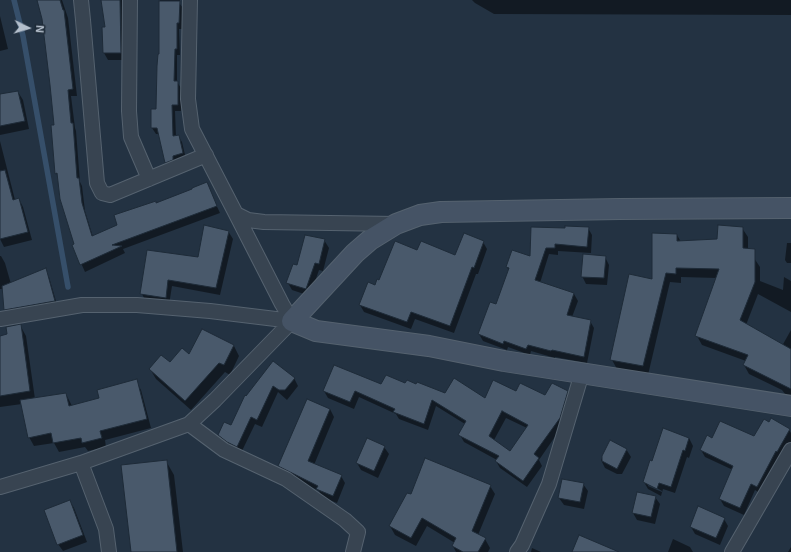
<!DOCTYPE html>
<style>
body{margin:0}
#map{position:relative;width:791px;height:552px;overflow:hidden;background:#233242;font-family:"Exo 2",sans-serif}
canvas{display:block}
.north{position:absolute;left:8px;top:8px;width:40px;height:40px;-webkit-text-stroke:3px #1c2936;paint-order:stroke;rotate:95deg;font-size:11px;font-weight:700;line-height:16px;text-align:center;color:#b4bfcc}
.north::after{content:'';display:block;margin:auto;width:14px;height:18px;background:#b4bfcc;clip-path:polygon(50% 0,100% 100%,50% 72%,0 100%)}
</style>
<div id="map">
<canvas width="791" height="552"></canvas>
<div class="north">N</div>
</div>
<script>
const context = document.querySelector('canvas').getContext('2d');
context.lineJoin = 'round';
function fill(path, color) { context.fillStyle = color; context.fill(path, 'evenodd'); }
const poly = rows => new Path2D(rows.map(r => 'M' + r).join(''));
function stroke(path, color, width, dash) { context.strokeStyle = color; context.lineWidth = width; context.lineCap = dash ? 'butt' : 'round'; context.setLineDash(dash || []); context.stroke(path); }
const shadow = poly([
 [38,0,62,0,68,18,77,96,71,96,75,128,76,131,80,182,82,186,85,211,93,237,118,226,156,204,206,183,220,213,123,249,125,253,85,272,73,245,75,244,59,178,56,173,55,125,43,19],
 [102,0,123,0,125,60,108,60,104,53,106,28],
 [160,0,180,0,180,4,183,8,182,29,179,29,180,55,177,55,177,82,181,88,181,111,175,111,176,137,178,136,182,142,186,159,169,168,166,162,159,134,156,134,152,128,157,110,160,55],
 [472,0,791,0,791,15,494,14,475,3],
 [0,16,8,49,0,51],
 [18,92,23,100,29,129,0,135,0,95],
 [0,141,15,200,19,199,23,207,32,240,4,247,0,239],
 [532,228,588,228,592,235,591,253,558,251,558,255,549,254,540,283,574,294,578,301,572,317,590,321,594,328,587,363,555,357,555,358,531,351,530,355,508,347,507,350,483,341,479,334,496,305,509,271,507,267,531,257],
 [742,228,748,237,748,254,754,258,760,267,760,281,783,290,784,277,791,281,791,312,758,294,746,325,782,346,791,330,791,397,785,394,782,390,749,374,744,365,746,361,702,345,697,336,717,278,681,277,681,283,670,282,648,375,617,369,612,360,677,235,681,242,718,240],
 [228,231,233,239,220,295,172,286,169,305,146,302,142,294,199,258],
 [324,240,329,248,323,271,319,270,310,296,292,290,288,283,298,266],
 [483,242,487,249,478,274,476,274,454,333,415,319,411,329,364,312,360,305,380,281,418,251,456,257],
 [787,243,791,243,791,263,787,263,785,260],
 [0,256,1,256,5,263,11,284,45,270,49,277,58,308,9,317,5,309,3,289,0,289],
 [605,257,609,265,607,285,586,284,582,276],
 [20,325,26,336,35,399,66,394,72,406,100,399,136,381,141,390,151,428,105,440,106,447,88,451,85,447,59,452,54,443,34,446,29,437,22,404,0,407,0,337,8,335],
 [202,330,234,346,239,356,230,375,225,372,191,410,156,379,150,369,170,364,189,355],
 [273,362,294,378,298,386,287,400,278,392,262,427,255,424,241,453,224,442,219,435,231,426,246,397],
 [406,385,445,394,486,399,517,392,545,397,567,392,571,399,563,425,539,460,542,466,527,487,500,468,496,461,497,460,464,442,460,435,465,424,436,406,428,430,399,419,396,414,359,397,354,409,328,398,324,391,382,386],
 [506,418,527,428,510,453,494,440],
 [330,409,334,417,314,465,341,476,345,483,337,503,322,497,319,491,284,473,280,466],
 [789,430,791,433,791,442,761,494,755,490,744,515,724,506,720,499,733,470,705,457,701,450,712,439,754,438],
 [689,438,693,446,689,458,687,457,675,493,663,489,661,496,648,489,644,482,653,462],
 [648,483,662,491,662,492,648,486],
 [611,441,626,449,631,457,622,474,617,474,605,468,601,460],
 [384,447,389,454,378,478,361,470,357,463],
 [166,461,174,475,183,552,132,552],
 [583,484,588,491,584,509,564,505,559,498],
 [490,486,495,494,478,535,485,539,490,548,488,552,456,552,453,546,455,543,427,526,416,546,395,535,390,526,411,496],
 [655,497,660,504,655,524,637,520,633,513],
 [70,501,74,508,87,542,63,551,58,544],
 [724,519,728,526,720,545,695,534,691,527],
 [673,539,690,547,693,552,668,552],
 [791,547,791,552,788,552],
 [532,548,541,552,531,552]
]);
const stream = poly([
 [14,0,23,36,68,287]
]);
const building = poly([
 [37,0,60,0,63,10,64,10,73,89,68,90,71,123,73,123,77,178,79,178,82,203,92,236,117,225,114,215,156,201,156,203,192,189,192,188,207,182,217,206,112,245,122,246,80,265,72,245,74,244,60,199,57,173,55,174,51,125,54,125,50,85,42,19,37,0],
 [101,0,120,0,121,53,103,53,102,27,105,27,101,0],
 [159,1,180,1,179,23,177,23,177,49,175,49,174,81,178,81,178,105,172,105,173,136,179,135,183,153,173,156,173,160,165,163,157,128,151,128,151,109,156,109,157,66,158,54,159,54,159,1],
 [18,91,25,121,0,126,0,94,18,91],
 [5,170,13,200,19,198,28,232,0,239,0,171,5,170],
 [204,225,229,231,216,288,168,280,166,298,140,294,147,250,198,257,204,225],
 [718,225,743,227,743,248,755,249,755,282,740,320,791,349,791,389,743,365,748,355,695,336,719,269,676,268,676,274,666,273,643,366,610,360,629,274,652,279,652,233,677,234,677,241,717,239,718,225],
 [565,226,589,227,587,247,555,244,555,248,546,248,535,280,574,293,567,315,591,320,584,357,552,350,551,351,528,345,526,349,504,341,503,344,478,334,490,302,496,304,509,268,506,267,512,250,530,256,531,227,565,228,565,226],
 [464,233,484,241,474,268,472,267,450,326,411,312,407,322,359,305,368,282,375,285,377,279,379,280,395,241,417,250,421,241,455,255,464,233],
 [305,235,325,239,319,264,315,263,306,289,286,283,293,264,297,265,305,235],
 [583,254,606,256,604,278,581,277,583,254],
 [46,268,55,301,4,310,2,286,46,268],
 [21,324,30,391,0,396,0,336,7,334,6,327,21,324],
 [202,329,234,345,224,365,219,363,185,401,149,369,161,355,170,362,182,348,189,354,202,329],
 [273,361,295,378,285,390,279,390,273,386,257,420,251,417,237,447,227,442,218,435,224,422,231,425,245,395,246,396,273,361],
 [334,365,381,384,386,375,405,383,407,380,416,384,417,382,445,393,454,378,485,398,493,380,516,391,520,383,545,395,552,383,568,391,560,418,534,454,539,458,523,481,495,461,499,456,458,435,466,421,432,400,424,424,393,412,395,409,355,391,350,402,323,391,334,365],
 [502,411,528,425,510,451,489,436,502,411],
 [137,379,147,419,100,431,102,438,82,443,81,438,53,443,51,433,28,438,20,400,66,393,69,406,99,398,97,390,137,379],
 [307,399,330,409,308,461,342,475,333,496,316,489,318,486,278,466,307,399],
 [771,418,790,429,777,452,776,451,757,487,751,484,740,508,719,499,733,466,700,450,707,435,712,438,720,421,754,436,764,419,769,422,771,418],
 [663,428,689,438,685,451,683,450,671,487,659,483,657,489,643,482,650,460,652,461,663,428],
 [367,438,385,446,374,471,356,463,367,438],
 [610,440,627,449,617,469,602,461,602,456,610,440],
 [425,458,491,485,472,531,486,538,478,552,463,552,452,546,456,538,422,518,411,538,389,526,407,493,411,494,425,458],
 [167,460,177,552,131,552,121,465,167,460],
 [562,479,584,483,580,502,558,498,562,479],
 [637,492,656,496,651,517,632,513,637,492],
 [70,500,83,535,57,545,44,510,70,500],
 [698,506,725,518,716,538,690,527,698,506],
 [579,535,619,552,572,552,579,535]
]);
const street = poly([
 [81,0,83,20,97,183,102,193,110,195,206,155],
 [130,0,129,111,131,137,149,179],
 [190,0,188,99,192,129,236,214,248,220,264,222,396,224],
 [236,214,282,304,292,321],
 [0,319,82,305,137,305,210,311,292,321],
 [189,424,224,450,286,479,345,520,358,532,353,552],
 [81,463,106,529,109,552],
 [0,487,81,463,189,424,215,400,292,321],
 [517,552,522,545,549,484,582,373],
 [732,552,791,450]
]);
const secondary = poly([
 [791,208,620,209,441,212,420,215,396,224,370,240,355,253,292,321,316,331,429,346,504,361,791,406]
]);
fill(shadow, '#0007');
stroke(stream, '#364f6a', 5.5);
fill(building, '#49596b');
stroke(building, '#1e2b38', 1);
stroke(street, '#55626f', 16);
stroke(secondary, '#55626f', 22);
stroke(street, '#384451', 14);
stroke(secondary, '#455365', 20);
</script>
